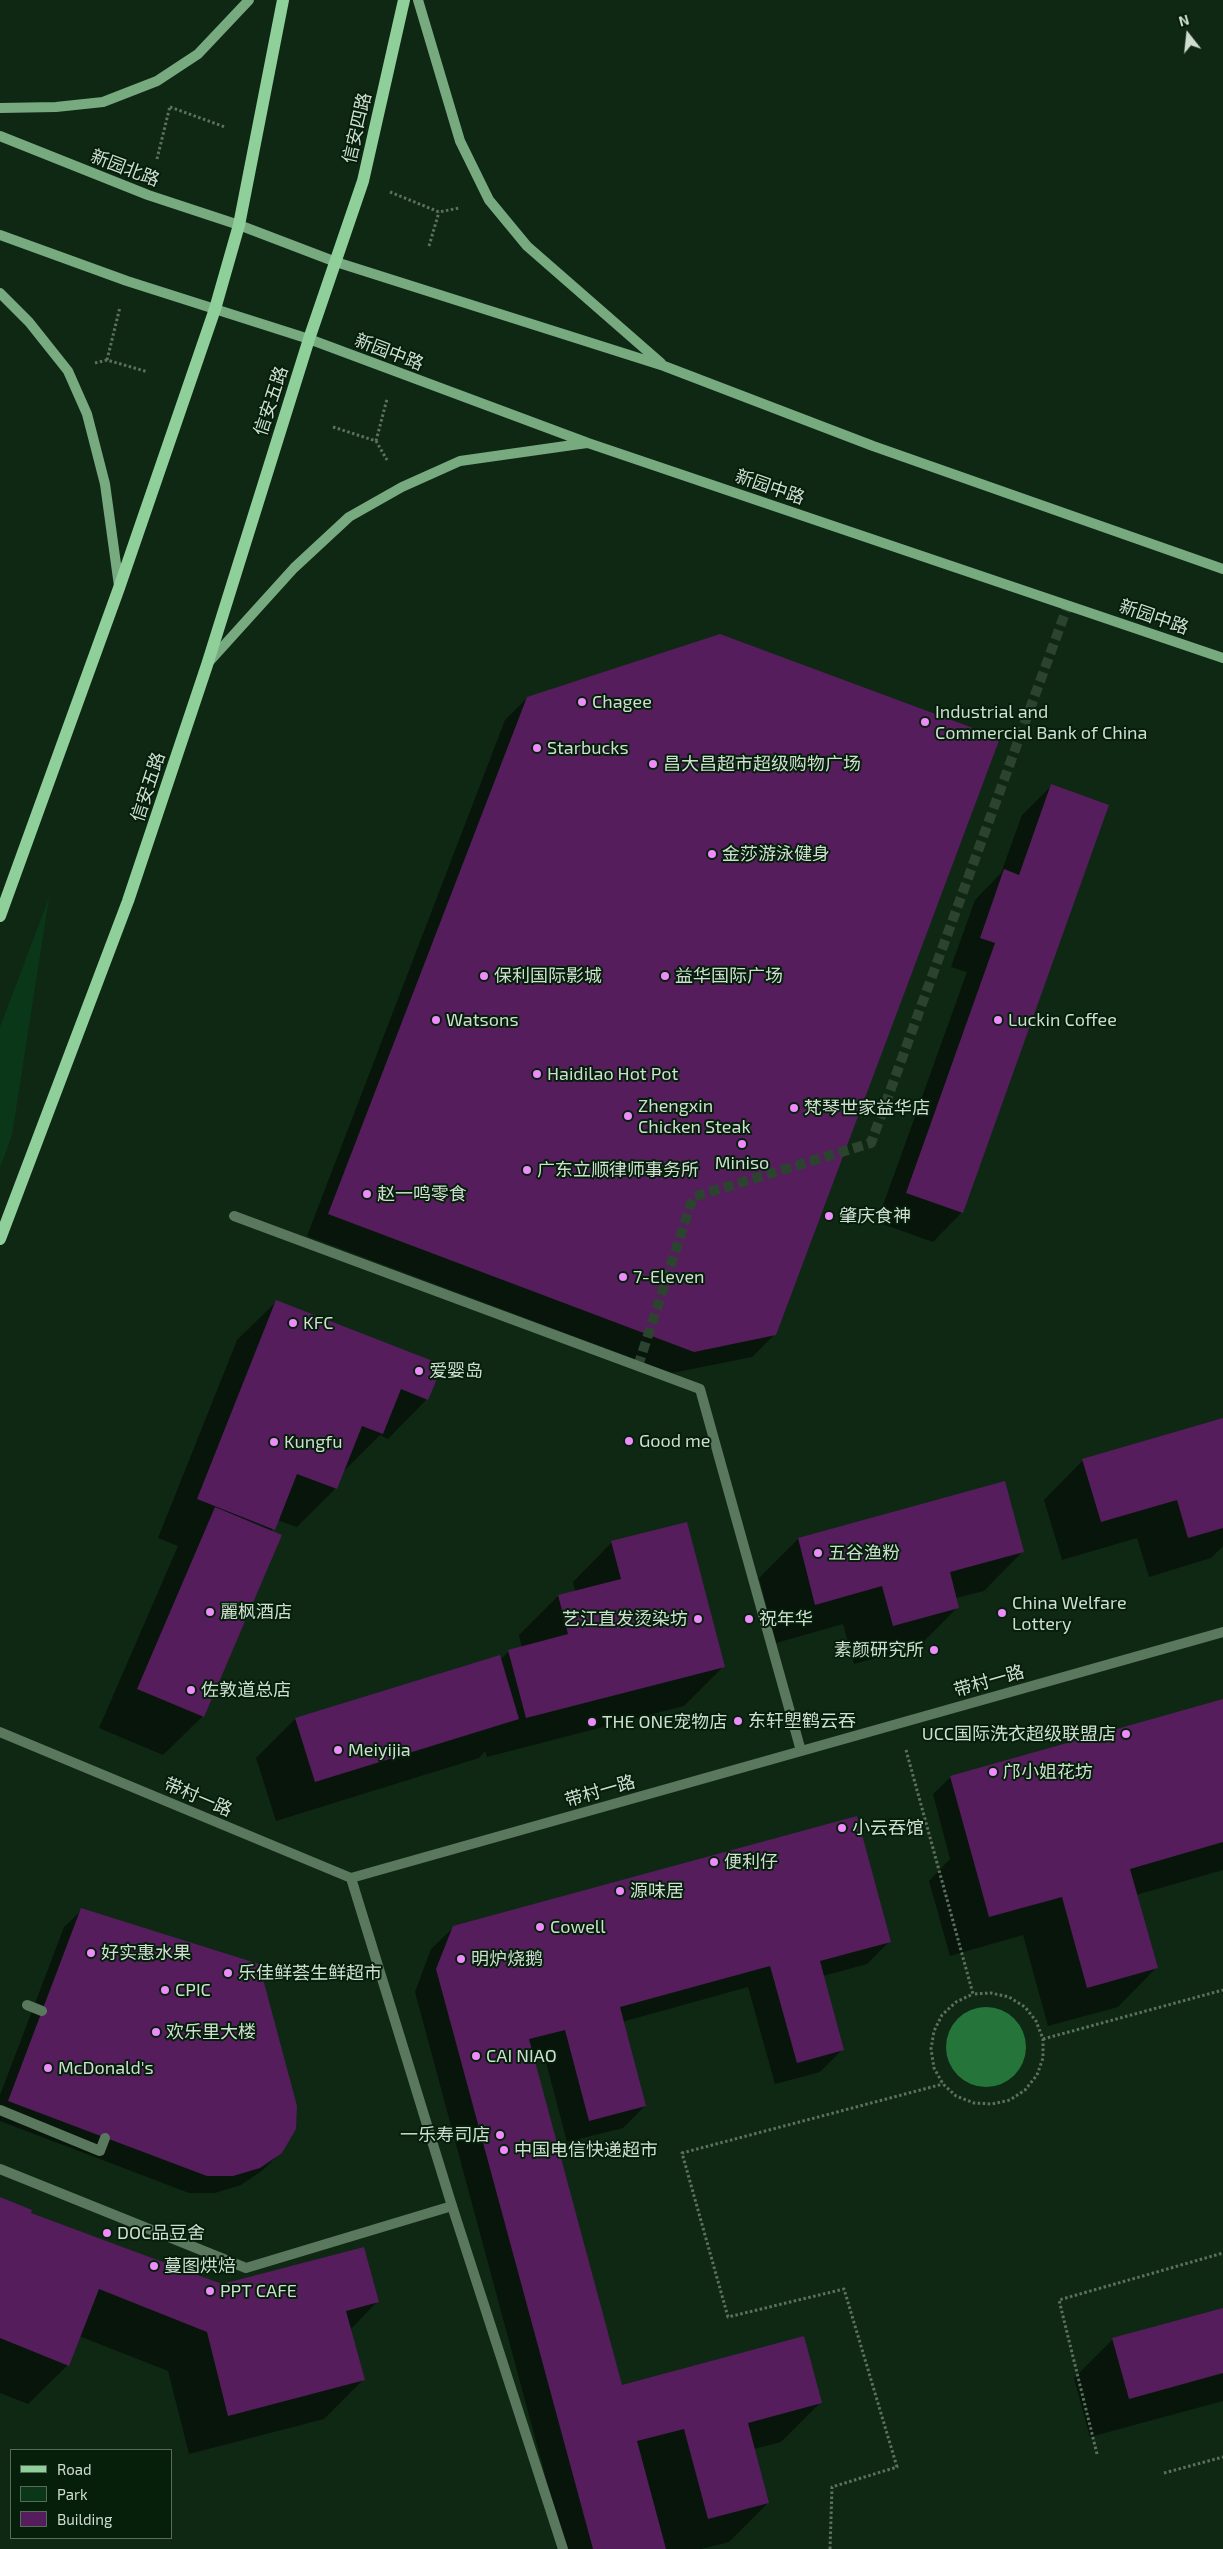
<!DOCTYPE html>
<meta charset="utf-8">
<style>
body{margin:0}
#map{position:relative;width:1223px;height:2549px;overflow:hidden;background:#0f2814;font-family:"Exo 2",sans-serif}
canvas{display:block}
.legend{position:absolute;left:10px;top:2449px;width:162px;height:90px;box-sizing:border-box;background:#051f0b;border:1px solid #566b5a;margin:0;padding:6px 9px;list-style:none;font-size:15px;color:#cfded1}
.legend li{display:flex;align-items:center;gap:10px;height:25px}
.legend b{width:25px;border:1px solid #566b5a}
.north{position:absolute;left:1163px;top:10px;width:50px;height:50px;-webkit-text-stroke:4px #051f0b;paint-order:stroke;rotate:344deg;font-size:14px;font-weight:700;line-height:20px;text-align:center;color:#cfded1}
.north::after{content:'';display:block;margin:auto;width:18px;height:22px;background:#cfded1;clip-path:polygon(50% 0,100% 100%,50% 72%,0 100%)}
</style>
<div id="map">
<canvas width="1223" height="2549"></canvas>
<ul class="legend">
<li><b style="height:6px;background:#8fd09a"></b>Road</li>
<li><b style="height:14px;background:#0a3717"></b>Park</li>
<li><b style="height:14px;background:#551d5c"></b>Building</li>
</ul>
<div class="north">N</div>
</div>
<script>
const context = document.querySelector('canvas').getContext('2d');
context.lineJoin = 'round';
function fill(path, color) { context.fillStyle = color; context.fill(path, 'evenodd'); }
const poly = rows => new Path2D(rows.map(r => 'M' + r).join(''));
function stroke(path, color, width, dash) { context.strokeStyle = color; context.lineWidth = width; context.lineCap = dash ? 'butt' : 'round'; context.setLineDash(dash || []); context.stroke(path); }
function drawText(font, color, halo, rows, align = 'center') {
  context.font = font + ' "Exo 2","Noto Sans SC",sans-serif'; context.lineWidth = 4; context.setLineDash([]); context.textBaseline = 'middle'; context.strokeStyle = halo; context.fillStyle = color; for (const [text, x, y, turn = 0] of rows) {
    context.save(); context.translate(x, y); context.rotate((+turn || 0) * Math.PI / 180); context.textAlign = isNaN(turn) ? turn : align; if (halo) context.strokeText(text, 0, 0); context.fillText(text, 0, 0); context.restore();
  }
}
const green = poly([
 [49,898,12,1135,0,1168,0,1027]
]);
const water = poly([
 '946 2047a40 40 0 1 1 80 0a40 40 0 1 1-80 0Z'
]);
const shadow = poly([
 [527,698,775,1334,752,1357,672,1373,307,1236,505,720],
 [1051,786,962,1212,933,1242,877,1222,967,972,951,967,975,900,1001,873,1022,815],
 [277,1301,427,1399,388,1439,380,1435,343,1472,336,1488,297,1527,277,1520,271,1532,203,1716,163,1755,99,1728,178,1546,158,1538,237,1340],
 [1223,1419,1223,1546,1211,1558,1149,1577,1137,1538,1062,1560,1044,1500,1083,1460],
 [1004,1482,1023,1551,984,1591,956,1598,958,1607,919,1646,854,1664,843,1624,776,1643,759,1578,798,1539],
 [612,1542,723,1667,684,1706,487,1757,485,1751,479,1758,276,1821,256,1758,295,1719,500,1660,509,1651,522,1647,519,1635,558,1596,575,1591,573,1582],
 [1223,1701,1223,1870,1136,1895,1157,1967,1118,2007,1048,2026,1023,1935,950,1956,929,1881,950,1859,933,1794,951,1777],
 [82,1910,281,2152,263,2170,241,2185,215,2193,189,2193,0,2121,0,2095,64,1927],
 [454,1927,889,1942,867,1964,823,1976,842,2050,820,2072,775,2084,748,1987,622,2022,645,2106,623,2128,567,2142,543,2051,532,2054,621,2386,820,2403,781,2442,754,2449,768,2503,729,2542,701,2549,565,2549,415,1992,431,1949],
 [0,2198,29,2214,222,2285,377,2302,350,2330,363,2380,324,2419,189,2454,168,2371,79,2336,68,2365,28,2404,0,2393],
 [1223,2309,1223,2401,1090,2437,1074,2378,1113,2339]
]);
const building = poly([
 [720,634,1000,738,776,1335,694,1352,328,1214,527,697],
 [1051,784,1109,805,963,1213,906,1193,995,943,980,938,1004,869,1019,875],
 [276,1300,443,1365,428,1400,401,1389,383,1434,362,1426,337,1489,297,1474,275,1530,197,1499],
 [1223,1418,1223,1528,1188,1538,1177,1500,1101,1522,1082,1459],
 [1005,1481,1024,1552,950,1572,959,1608,893,1626,882,1586,815,1605,798,1538],
 [215,1507,282,1535,204,1717,137,1689],
 [687,1522,725,1667,526,1718,508,1650,568,1634,558,1595,621,1579,611,1541],
 [500,1655,519,1719,315,1782,295,1718],
 [1223,1699,1223,1842,1130,1869,1158,1968,1087,1988,1062,1897,989,1917,950,1776],
 [857,1816,891,1942,820,1961,844,2050,797,2063,770,1966,620,2007,646,2106,589,2121,565,2030,529,2039,622,2385,804,2336,822,2403,748,2423,769,2503,708,2519,684,2429,637,2441,666,2549,593,2549,436,1969,453,1926],
 [81,1908,259,1964,297,2106,296,2129,282,2153,260,2168,233,2176,207,2176,8,2101],
 [0,2197,32,2210,31,2213,222,2284,364,2247,379,2302,346,2311,365,2380,228,2416,207,2332,99,2289,69,2366,0,2338],
 [1223,2308,1223,2373,1129,2399,1112,2338]
]);
const streetTunnel = poly([
 [638,1366,693,1197,871,1143,1068,605]
]);
const path = poly([
 [170,107,225,127],
 [157,159,170,106],
 [390,192,439,212,459,208],
 [429,246,439,212],
 [107,360,120,307],
 [95,363,107,360,148,372],
 [333,427,376,441,387,460],
 [376,441,387,399],
 [906,1750,973,1994,991,1993,1009,1997,1025,2007,1036,2021,1043,2039,1043,2058,1037,2075,1025,2090,1010,2100,992,2104,974,2103,956,2096,943,2084,934,2068,931,2049,934,2031,942,2015,956,2002,973,1994],
 [1043,2039,1223,1990],
 [1097,2454,1059,2300,1223,2253],
 [1164,2473,1223,2457],
 [830,2549,832,2487,897,2467,844,2289,728,2317,682,2153,943,2084]
]);
const lane = poly([
 [27,2005,42,2011],
 [0,2110,100,2151,105,2138],
 [0,2169,246,2268,452,2206]
]);
const street = poly([
 [234,1216,700,1389,801,1751],
 [0,1732,351,1878,1223,1632],
 [351,1878,452,2206,563,2549]
]);
const secondary = poly([
 [418,0,460,141,489,200,527,246,661,363],
 [0,108,56,107,103,102,157,81,198,54,249,0],
 [0,136,148,195,239,225,336,262,664,366,873,446,1223,569],
 [0,235,127,281,309,339,588,443,1223,658],
 [0,293,29,322,68,371,87,414,105,484,119,586],
 [208,663,294,568,349,517,402,487,460,461,587,443]
]);
const primary = poly([
 [0,916,119,588,215,309,239,225,283,0],
 [0,1239,128,901,207,665,309,339,363,181,404,0]
]);
const markers = [
 [582,702,5,"#ed8cfa"],
 [925,722,5,"#ed8cfa"],
 [537,748,5,"#ed8cfa"],
 [653,764,5,"#ed8cfa"],
 [712,854,5,"#ed8cfa"],
 [484,976,5,"#ed8cfa"],
 [665,976,5,"#ed8cfa"],
 [436,1020,5,"#ed8cfa"],
 [998,1020,5,"#ed8cfa"],
 [537,1074,5,"#ed8cfa"],
 [794,1108,5,"#ed8cfa"],
 [628,1116,5,"#ed8cfa"],
 [742,1144,5,"#ed8cfa"],
 [527,1170,5,"#ed8cfa"],
 [367,1194,5,"#ed8cfa"],
 [829,1216,5,"#ed8cfa"],
 [623,1277,5,"#ed8cfa"],
 [293,1323,5,"#ed8cfa"],
 [419,1371,5,"#ed8cfa"],
 [629,1441,5,"#ed8cfa"],
 [274,1442,5,"#ed8cfa"],
 [818,1553,5,"#ed8cfa"],
 [210,1612,5,"#ed8cfa"],
 [1002,1613,5,"#ed8cfa"],
 [698,1619,5,"#ed8cfa"],
 [749,1619,5,"#ed8cfa"],
 [934,1650,5,"#ed8cfa"],
 [191,1690,5,"#ed8cfa"],
 [738,1721,5,"#ed8cfa"],
 [592,1722,5,"#ed8cfa"],
 [1126,1734,5,"#ed8cfa"],
 [338,1750,5,"#ed8cfa"],
 [993,1772,5,"#ed8cfa"],
 [842,1828,5,"#ed8cfa"],
 [714,1862,5,"#ed8cfa"],
 [620,1891,5,"#ed8cfa"],
 [540,1927,5,"#ed8cfa"],
 [91,1953,5,"#ed8cfa"],
 [461,1959,5,"#ed8cfa"],
 [228,1973,5,"#ed8cfa"],
 [165,1990,5,"#ed8cfa"],
 [156,2032,5,"#ed8cfa"],
 [476,2056,5,"#ed8cfa"],
 [48,2068,5,"#ed8cfa"],
 [500,2135,5,"#ed8cfa"],
 [504,2150,5,"#ed8cfa"],
 [107,2233,5,"#ed8cfa"],
 [154,2266,5,"#ed8cfa"],
 [210,2291,5,"#ed8cfa"]
];
const streetNames = [
 ["信安四路",357,128,-77],
 ["新园北路",125,168,21],
 ["新园中路",389,352,21],
 ["信安五路",271,401,-72],
 ["新园中路",770,487,19],
 ["新园中路",1154,617,19],
 ["信安五路",148,787,-72],
 ["带村一路",989,1681,-16],
 ["带村一路",600,1791,-16],
 ["带村一路",198,1797,23]
];
const poiNames = [
 ["Chagee",592,702],
 ["Industrial and",935,712],
 ["Commercial Bank of China",935,733],
 ["Starbucks",547,748],
 ["昌大昌超市超级购物广场",663,764],
 ["金莎游泳健身",722,854],
 ["保利国际影城",494,976],
 ["益华国际广场",675,976],
 ["Watsons",446,1020],
 ["Luckin Coffee",1008,1020],
 ["Haidilao Hot Pot",547,1074],
 ["Zhengxin",638,1106],
 ["Chicken Steak",638,1127],
 ["梵琴世家益华店",804,1108],
 ["Miniso",742,1163,"center"],
 ["广东立顺律师事务所",537,1170],
 ["赵一鸣零食",377,1194],
 ["肇庆食神",839,1216],
 ["7-Eleven",633,1277],
 ["KFC",303,1323],
 ["爱婴岛",429,1371],
 ["Good me",639,1441],
 ["Kungfu",284,1442],
 ["五谷渔粉",828,1553],
 ["China Welfare",1012,1603],
 ["Lottery",1012,1624],
 ["麗枫酒店",220,1612],
 ["艺江直发烫染坊",688,1619,"right"],
 ["祝年华",759,1619],
 ["素颜研究所",924,1650,"right"],
 ["佐敦道总店",201,1690],
 ["东轩塱鹤云吞",748,1721],
 ["THE ONE宠物店",602,1722],
 ["UCC国际洗衣超级联盟店",1116,1734,"right"],
 ["Meiyijia",348,1750],
 ["邝小姐花坊",1003,1772],
 ["小云吞馆",852,1828],
 ["便利仔",724,1862],
 ["源味居",630,1891],
 ["Cowell",550,1927],
 ["好实惠水果",101,1953],
 ["明炉烧鹅",471,1959],
 ["乐佳鲜荟生鲜超市",238,1973],
 ["CPIC",175,1990],
 ["欢乐里大楼",166,2032],
 ["CAI NIAO",486,2056],
 ["McDonald's",58,2068],
 ["一乐寿司店",490,2135,"right"],
 ["中国电信快递超市",514,2150],
 ["DOC品豆舍",117,2233],
 ["蔓图烘焙",164,2266],
 ["PPT CAFE",220,2291]
];
fill(green, '#0a3717');
fill(water, '#25753b');
fill(shadow, '#0007');
fill(building, '#551d5c');
stroke(streetTunnel, '#2c4330', 10, [10, 5]);
stroke(path, '#5c7160', 3, [2.5, 2.5]);
stroke(lane, '#5a785e', 10);
stroke(street, '#5a785e', 10);
stroke(secondary, '#78aa80', 10);
stroke(primary, '#8fd09a', 12);
for (const [x, y, r, color] of markers) { const dot = new Path2D(); dot.arc(x, y, r, 0, 2 * Math.PI); context.fillStyle = color; context.fill(dot); stroke(dot, '#051f0b', 2); }
drawText('18px', '#cfded1', '#051f0b', streetNames);
drawText('18px', '#cfded1', '#051f0b', poiNames, 'left');
</script>
